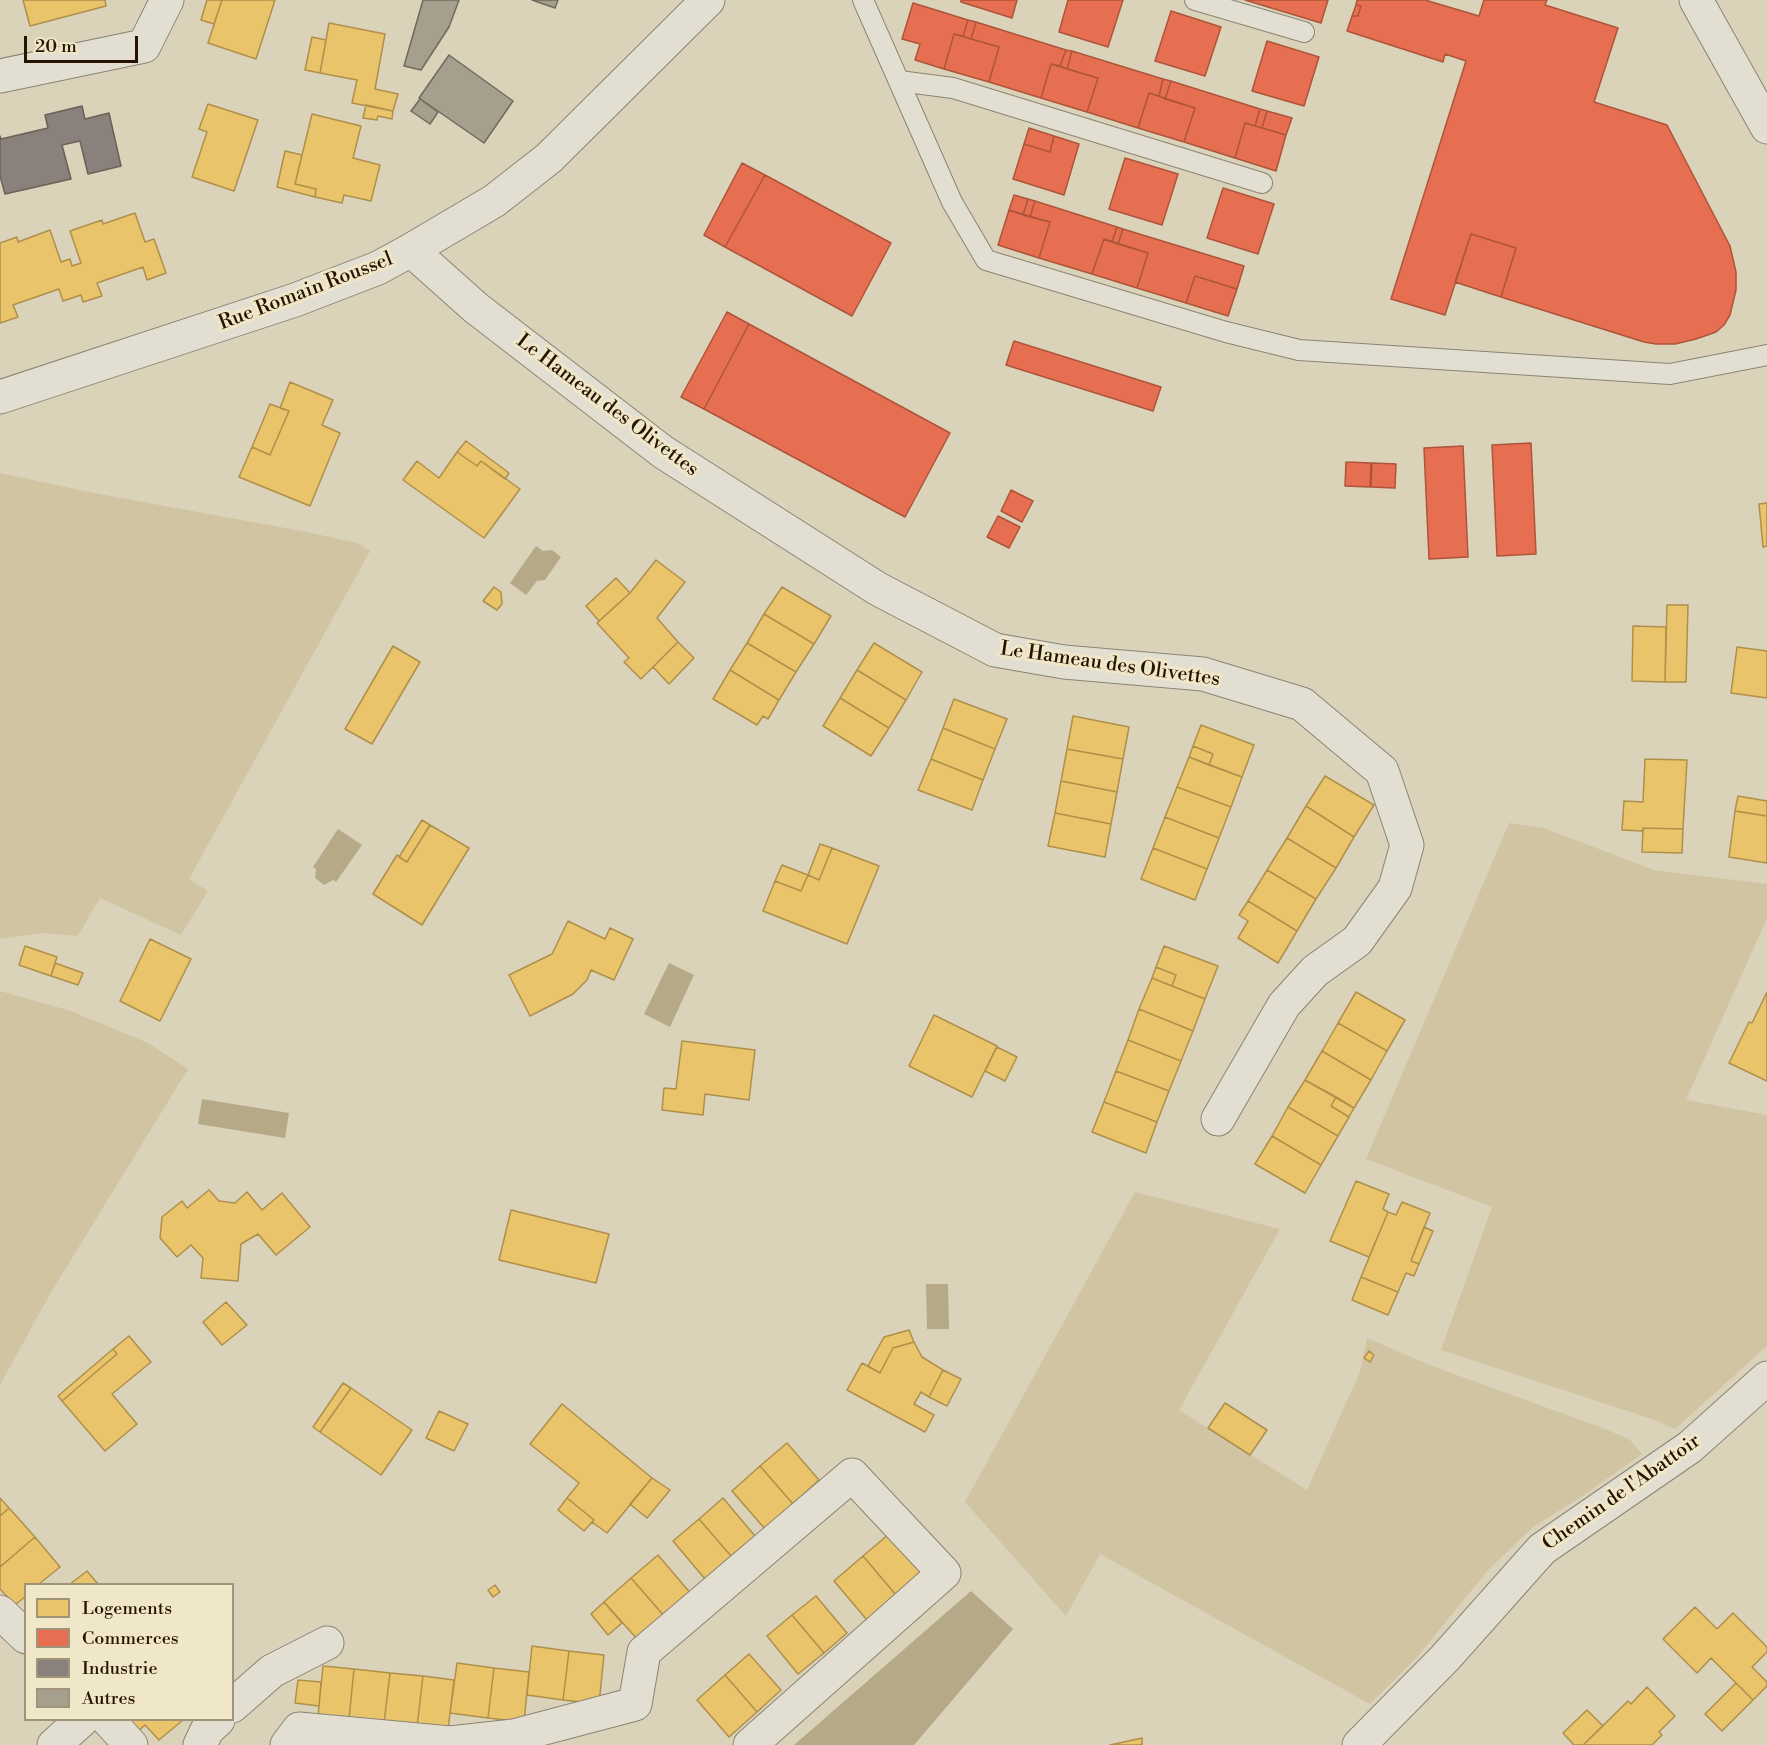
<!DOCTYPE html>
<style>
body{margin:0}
#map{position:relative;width:1767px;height:1745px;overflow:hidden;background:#dad3ba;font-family:"Libre Bodoni",serif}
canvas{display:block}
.legend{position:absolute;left:24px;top:1583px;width:210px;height:138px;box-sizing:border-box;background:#f0e7c9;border:2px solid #a09379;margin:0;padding:8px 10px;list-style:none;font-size:18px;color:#271400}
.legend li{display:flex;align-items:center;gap:12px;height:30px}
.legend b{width:30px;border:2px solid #a09379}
.scale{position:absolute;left:24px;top:36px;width:114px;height:27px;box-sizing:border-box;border:3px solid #271400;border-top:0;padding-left:8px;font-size:18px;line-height:21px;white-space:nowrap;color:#271400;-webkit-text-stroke:4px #f0e7c9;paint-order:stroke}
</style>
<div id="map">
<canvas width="1767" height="1745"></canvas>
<ul class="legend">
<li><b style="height:16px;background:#e9c46a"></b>Logements</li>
<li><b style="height:16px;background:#e76f51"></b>Commerces</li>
<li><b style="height:16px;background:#8a817c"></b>Industrie</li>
<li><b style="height:16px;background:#a69f8d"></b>Autres</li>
</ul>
<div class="scale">20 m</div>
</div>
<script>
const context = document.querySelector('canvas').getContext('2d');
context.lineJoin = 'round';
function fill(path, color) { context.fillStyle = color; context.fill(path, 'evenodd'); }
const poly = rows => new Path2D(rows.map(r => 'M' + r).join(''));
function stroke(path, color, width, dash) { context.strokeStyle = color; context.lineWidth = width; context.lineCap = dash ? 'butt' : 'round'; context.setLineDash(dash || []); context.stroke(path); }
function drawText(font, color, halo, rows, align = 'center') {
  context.font = font + ' "Libre Bodoni",serif'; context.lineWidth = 6; context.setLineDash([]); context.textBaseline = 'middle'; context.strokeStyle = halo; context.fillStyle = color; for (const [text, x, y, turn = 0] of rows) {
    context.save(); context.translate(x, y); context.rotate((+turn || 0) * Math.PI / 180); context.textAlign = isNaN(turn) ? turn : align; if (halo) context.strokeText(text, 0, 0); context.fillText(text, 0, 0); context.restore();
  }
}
const green = poly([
 [0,473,94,493,307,532,357,543,370,551,189,879,208,891,181,935,100,898,78,936,43,933,0,939],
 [1509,823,1544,828,1654,870,1767,884,1767,918,1686,1100,1767,1115,1767,1346,1675,1429,1655,1420,1441,1350,1492,1207,1366,1159],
 [0,991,71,1011,148,1043,188,1069,50,1294,0,1385],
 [1135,1192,1280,1229,1179,1410,1307,1490,1360,1372,1367,1338,1432,1366,1600,1427,1629,1439,1642,1454,1578,1499,1533,1527,1488,1570,1418,1656,1370,1704,1100,1554,1066,1616,965,1502]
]);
const water = poly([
 [536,546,543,551,552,550,561,557,545,580,537,581,526,595,510,583],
 [338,829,362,845,336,882,333,880,324,885,315,878,316,869,313,867],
 [669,963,694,975,670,1027,644,1014],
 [202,1099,289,1113,285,1138,198,1124],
 [926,1284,948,1284,949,1329,927,1329],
 [971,1591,1013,1629,914,1745,794,1745]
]);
const homes = poly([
 [23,0,105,0,106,6,30,26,23,0],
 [207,0,222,0,214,24,201,20,207,0],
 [222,0,275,0,256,59,208,43,222,0],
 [329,23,385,34,375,89,398,94,393,111,352,103,357,80,320,73,329,23],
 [312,37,326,40,320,73,305,70,312,37],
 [208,104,258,120,234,191,192,177,207,132,199,129,208,104],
 [366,105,393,111,392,119,378,116,377,120,363,118,366,105],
 [312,114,361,126,353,158,380,165,371,201,344,195,342,203,315,197,316,189,295,184,312,114],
 [285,151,302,155,295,184,316,189,315,197,277,187,285,151],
 [135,213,145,242,154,239,166,273,147,280,143,267,97,283,102,296,83,302,81,295,63,301,59,289,13,305,18,317,0,323,0,243,17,237,18,242,50,230,61,262,70,259,72,266,81,263,70,231,102,220,103,224,135,213],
 [290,382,333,400,322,425,340,433,310,506,239,477,252,447,270,455,289,411,280,408,290,382],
 [270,404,289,411,270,455,252,447,270,404],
 [466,441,509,473,505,479,481,461,477,466,457,452,466,441],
 [457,452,477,466,481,461,520,489,484,538,403,480,417,461,439,478,457,452],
 [1767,503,1767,546,1763,547,1759,504,1767,503],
 [656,560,685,582,657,618,678,642,641,679,624,662,629,658,597,623,630,593,656,560],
 [616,578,630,593,599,621,586,606,616,578],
 [494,587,501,592,502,604,497,610,483,601,494,587],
 [782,587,831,616,814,644,764,614,782,587],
 [1667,605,1688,605,1686,682,1665,682,1667,605],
 [764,614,814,644,796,672,747,643,764,614],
 [1633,626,1666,627,1665,682,1632,681,1633,626],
 [678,642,694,658,669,684,653,667,678,642],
 [747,643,796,672,779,700,730,670,747,643],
 [874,643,922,672,906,700,857,670,874,643],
 [393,646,420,662,372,744,345,729,393,646],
 [1737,647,1767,651,1767,698,1731,693,1737,647],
 [730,670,779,700,768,719,763,716,757,725,713,699,730,670],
 [857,670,906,700,889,728,840,698,857,670],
 [840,698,889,728,871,756,823,726,840,698],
 [954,699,1007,719,995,749,943,728,954,699],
 [1073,716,1129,727,1123,759,1067,749,1073,716],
 [1201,725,1254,745,1242,777,1209,765,1213,754,1193,746,1201,725],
 [943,728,995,749,983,780,931,759,943,728],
 [1193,746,1213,754,1209,765,1189,757,1193,746],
 [1067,749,1123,759,1117,792,1061,781,1067,749],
 [1189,757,1242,777,1231,807,1177,787,1189,757],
 [931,759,983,780,972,810,918,790,931,759],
 [1645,759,1687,760,1683,829,1643,828,1642,831,1622,830,1624,801,1643,802,1645,759],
 [1325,776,1374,805,1354,837,1306,806,1325,776],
 [1061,781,1117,792,1111,824,1055,813,1061,781],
 [1177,787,1231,807,1219,838,1165,817,1177,787],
 [1738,796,1767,801,1767,816,1735,811,1738,796],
 [1306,806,1354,837,1336,868,1287,838,1306,806],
 [1735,811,1767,816,1767,863,1729,857,1735,811],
 [1055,813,1111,824,1105,857,1048,846,1055,813],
 [1165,817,1219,838,1207,869,1153,848,1165,817],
 [422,820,430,825,407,862,399,857,422,820],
 [430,825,469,848,422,925,373,894,397,855,407,862,430,825],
 [1643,828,1683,829,1682,853,1642,852,1643,828],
 [1287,838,1336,868,1316,899,1267,870,1287,838],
 [820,844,832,848,819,880,808,875,820,844],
 [832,848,879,866,847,944,763,911,775,881,801,891,808,875,819,880,832,848],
 [1153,848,1207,869,1195,900,1141,879,1153,848],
 [782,865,808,875,801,891,775,881,782,865],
 [1267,870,1316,899,1297,931,1248,901,1267,870],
 [1248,901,1297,931,1278,963,1238,938,1248,921,1239,915,1248,901],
 [568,921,605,939,610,928,633,939,614,980,591,970,587,980,573,994,530,1016,509,975,552,954,568,921],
 [150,939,191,959,160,1021,120,1001,150,939],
 [25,946,57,957,51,976,19,965,25,946],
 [1164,946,1218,966,1205,999,1172,986,1176,975,1156,967,1164,946],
 [55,963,83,973,78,985,51,976,55,963],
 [1156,967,1176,975,1172,986,1152,978,1156,967],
 [1152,978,1205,999,1193,1031,1139,1009,1152,978],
 [1356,992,1405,1020,1387,1051,1338,1023,1356,992],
 [1767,992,1767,1081,1729,1063,1749,1022,1752,1023,1767,992],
 [1139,1009,1193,1031,1181,1061,1128,1040,1139,1009],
 [934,1015,997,1046,972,1097,909,1066,934,1015],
 [1338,1023,1387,1051,1371,1080,1322,1051,1338,1023],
 [1128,1040,1181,1061,1169,1091,1116,1071,1128,1040],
 [682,1041,755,1050,749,1100,705,1094,703,1115,662,1110,664,1088,676,1089,682,1041],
 [997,1047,1017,1057,1005,1081,985,1071,997,1047],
 [1322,1051,1371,1080,1354,1108,1305,1080,1322,1051],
 [1116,1071,1169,1091,1157,1122,1104,1102,1116,1071],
 [1305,1080,1336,1097,1331,1106,1349,1117,1338,1136,1288,1107,1305,1080],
 [1336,1097,1354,1108,1349,1117,1331,1106,1336,1097],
 [1104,1102,1157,1122,1146,1153,1092,1132,1104,1102],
 [1288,1107,1338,1136,1321,1165,1272,1136,1288,1107],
 [1272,1136,1321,1165,1305,1193,1255,1164,1272,1136],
 [1356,1181,1389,1194,1383,1209,1388,1212,1369,1257,1330,1241,1356,1181],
 [209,1190,219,1201,235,1203,247,1192,262,1210,282,1193,310,1227,276,1255,258,1234,241,1244,238,1281,201,1278,203,1258,191,1245,177,1257,160,1238,162,1217,182,1201,187,1208,209,1190],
 [1402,1202,1430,1213,1411,1261,1419,1264,1414,1276,1406,1273,1398,1292,1361,1277,1388,1212,1396,1215,1402,1202],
 [511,1210,609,1234,596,1283,499,1260,511,1210],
 [1424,1227,1433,1231,1419,1264,1411,1261,1424,1227],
 [1361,1277,1398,1292,1388,1315,1352,1300,1361,1277],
 [226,1302,247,1325,222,1345,203,1322,226,1302],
 [909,1330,914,1342,893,1348,880,1373,868,1366,884,1337,909,1330],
 [129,1336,151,1362,112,1394,137,1424,105,1451,62,1401,117,1354,113,1349,129,1336],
 [914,1342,922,1357,943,1370,929,1397,921,1392,914,1404,934,1415,925,1432,847,1390,862,1363,880,1373,893,1348,914,1342],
 [113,1349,117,1354,62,1401,58,1396,113,1349],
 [1369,1351,1374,1355,1370,1362,1364,1358,1369,1351],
 [943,1370,961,1379,947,1406,929,1397,943,1370],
 [343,1383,351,1388,320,1432,313,1427,343,1383],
 [351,1388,412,1430,381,1475,320,1432,351,1388],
 [1225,1403,1267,1430,1250,1455,1208,1428,1225,1403],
 [562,1404,652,1478,607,1533,592,1522,594,1520,567,1498,579,1483,530,1444,562,1404],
 [439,1411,468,1424,454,1451,426,1438,439,1411],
 [787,1443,819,1480,793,1504,760,1466,787,1443],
 [760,1466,793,1504,765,1529,732,1491,760,1466],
 [652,1478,670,1490,647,1518,630,1504,652,1478],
 [0,1498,9,1508,0,1516,0,1498],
 [567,1498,594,1520,584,1531,558,1510,567,1498],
 [723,1498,755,1536,731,1556,699,1519,723,1498],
 [9,1508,35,1537,0,1567,0,1516,9,1508],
 [699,1519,731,1556,705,1579,673,1541,699,1519],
 [889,1534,922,1572,896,1595,863,1556,889,1534],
 [35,1537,60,1567,39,1584,26,1584,26,1596,15,1605,0,1589,0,1567,35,1537],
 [658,1555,692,1595,665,1617,631,1578,658,1555],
 [863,1556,896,1595,867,1620,834,1581,863,1556],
 [87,1571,98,1584,70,1584,87,1571],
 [631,1578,665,1617,638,1640,604,1602,631,1578],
 [495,1585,500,1592,493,1597,488,1590,495,1585],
 [816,1596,847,1633,824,1653,792,1615,816,1596],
 [604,1602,622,1623,608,1635,591,1614,604,1602],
 [1695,1607,1717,1629,1733,1613,1767,1647,1767,1652,1752,1667,1767,1682,1767,1686,1753,1700,1711,1658,1697,1673,1663,1639,1695,1607],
 [792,1615,824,1653,798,1674,767,1636,792,1615],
 [532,1646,569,1651,563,1700,527,1695,532,1646],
 [569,1651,604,1655,599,1704,563,1700,569,1651],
 [749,1654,781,1690,757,1712,725,1675,749,1654],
 [457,1663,494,1668,488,1718,450,1713,457,1663],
 [323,1666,354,1669,349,1719,318,1716,323,1666],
 [494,1668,529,1672,524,1722,488,1718,494,1668],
 [354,1669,390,1673,384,1723,349,1719,354,1669],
 [390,1673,423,1676,417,1727,384,1723,390,1673],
 [725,1675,757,1712,729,1737,697,1700,725,1675],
 [423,1676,454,1680,448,1730,417,1727,423,1676],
 [298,1680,321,1682,319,1706,295,1703,298,1680],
 [1736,1683,1753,1700,1722,1731,1705,1714,1736,1683],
 [1647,1687,1675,1716,1659,1732,1662,1735,1652,1745,1583,1745,1628,1701,1631,1704,1647,1687],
 [1587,1710,1603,1726,1583,1745,1574,1745,1563,1733,1587,1710],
 [127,1720,183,1720,159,1740,145,1725,138,1731,127,1720],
 [1142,1738,1142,1745,1110,1745,1142,1738]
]);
const shops = poly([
 [961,0,1017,0,1012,18,961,2,961,0],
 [1068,0,1123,0,1108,47,1059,32,1068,0],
 [1245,0,1328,0,1321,23,1245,0],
 [1357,0,1425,0,1479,16,1484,0,1547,0,1545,5,1618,28,1594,102,1667,125,1730,246,1736,272,1736,290,1730,315,1724,325,1716,332,1696,339,1675,344,1656,344,1644,342,1501,297,1516,248,1471,234,1445,315,1391,299,1466,61,1445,54,1443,62,1347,31,1352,16,1358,16,1361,6,1356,5,1357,0],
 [913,3,968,20,963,36,954,34,944,69,915,60,920,44,902,39,913,3],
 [1356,5,1361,6,1358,16,1352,16,1356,5],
 [1171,11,1221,27,1205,76,1155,61,1171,11],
 [968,20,976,22,971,39,963,36,968,20],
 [976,22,1066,50,1060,66,1051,64,1041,98,989,82,999,47,971,39,976,22],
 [954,34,999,47,989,82,944,69,954,34],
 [1267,41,1319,57,1304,106,1252,91,1267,41],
 [1066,50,1072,51,1067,69,1060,66,1066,50],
 [1072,51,1163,79,1159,96,1149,93,1138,128,1087,112,1098,78,1067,69,1072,51],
 [1051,64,1098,78,1087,112,1041,98,1051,64],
 [1163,79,1171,81,1165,99,1159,96,1163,79],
 [1171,81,1260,109,1255,126,1245,123,1235,158,1184,142,1195,108,1165,99,1171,81],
 [1149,93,1195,108,1184,142,1138,128,1149,93],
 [1260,109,1267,111,1262,128,1255,126,1260,109],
 [1267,111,1292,118,1286,135,1262,128,1267,111],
 [1245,123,1286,135,1276,171,1235,158,1245,123],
 [1029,128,1054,136,1050,152,1024,144,1029,128],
 [1054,136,1079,144,1064,195,1013,179,1024,144,1050,152,1054,136],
 [1125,158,1178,174,1162,225,1109,209,1125,158],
 [742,163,765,175,725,247,704,235,742,163],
 [765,175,891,243,852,316,725,247,765,175],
 [1223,188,1274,204,1258,254,1207,238,1223,188],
 [1014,195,1028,199,1023,215,1009,210,1014,195],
 [1028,199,1035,201,1030,217,1023,215,1028,199],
 [1035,201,1117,227,1112,242,1104,239,1092,274,1039,258,1050,222,1030,217,1035,201],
 [1009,210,1050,222,1039,258,998,245,1009,210],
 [1117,227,1123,229,1118,244,1112,242,1117,227],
 [1123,229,1244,266,1237,289,1195,276,1186,303,1137,288,1148,253,1118,244,1123,229],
 [1471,234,1516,248,1501,297,1455,282,1471,234],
 [1104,239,1148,253,1137,288,1092,274,1104,239],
 [1195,276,1237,289,1228,316,1186,303,1195,276],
 [727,312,749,324,704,409,681,397,727,312],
 [749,324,950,433,905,517,704,409,749,324],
 [1014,341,1161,387,1153,411,1006,365,1014,341],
 [1531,443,1536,554,1497,556,1492,445,1531,443],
 [1463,446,1468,557,1429,559,1424,448,1463,446],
 [1346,462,1371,463,1370,487,1345,486,1346,462],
 [1372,463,1396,464,1395,488,1371,487,1372,463],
 [1011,490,1033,501,1022,522,1001,511,1011,490],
 [998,516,1020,527,1009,548,987,537,998,516]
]);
const industry = poly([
 [82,106,85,119,109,113,121,166,88,174,80,141,62,145,71,179,5,194,0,176,0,136,1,139,48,128,45,115,82,106]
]);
const building = poly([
 [423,0,459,0,449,27,421,70,404,66,423,0],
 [532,0,558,0,555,8,532,0],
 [449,55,513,101,484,143,419,98,449,55],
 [420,99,438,112,430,124,411,111,420,99]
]);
const service = poly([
 [863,0,952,202,986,260,1226,332,1299,350,1670,374,1767,355],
 [1195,0,1304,32],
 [899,81,953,88,1262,183]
]);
const minor = poly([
 [1696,0,1767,127],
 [0,76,144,46,167,0],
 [411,250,476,308,663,452,878,589,995,650,1064,662,1203,674,1302,704,1382,771,1407,845,1395,888,1357,941,1315,971,1284,1005,1218,1119],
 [0,397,295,300,378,268,411,250,494,201,549,158,708,0],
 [0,1612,26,1637],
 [232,1706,272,1671,327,1643],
 [108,1720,131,1745],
 [54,1745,82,1720],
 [200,1745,207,1730,218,1720],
 [287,1745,299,1729,450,1743,514,1736,635,1704,644,1652,852,1475,944,1573,750,1745],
 [1359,1745,1445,1658,1542,1549,1690,1447,1767,1378]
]);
const streetNames = [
 ["Rue Romain Roussel",306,292,-21],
 ["Le Hameau des Olivettes",607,406,37],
 ["Le Hameau des Olivettes",1110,665,8],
 ["Chemin de l'Abattoir",1622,1493,-35]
];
fill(green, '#d0c4a2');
fill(water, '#b6a988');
fill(homes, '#e9c46a');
stroke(homes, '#af8f4a', 1.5);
fill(shops, '#e76f51');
stroke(shops, '#ad5439', 1.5);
fill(industry, '#8a817c');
stroke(industry, '#6c6057', 1.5);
fill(building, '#a69f8d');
stroke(building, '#706a5b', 1.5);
stroke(service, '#8a8473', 22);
stroke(minor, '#8a8473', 35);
stroke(service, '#e2ded2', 20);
stroke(minor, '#e2ded2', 33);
drawText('20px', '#271400', '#f0e7c9', streetNames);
</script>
